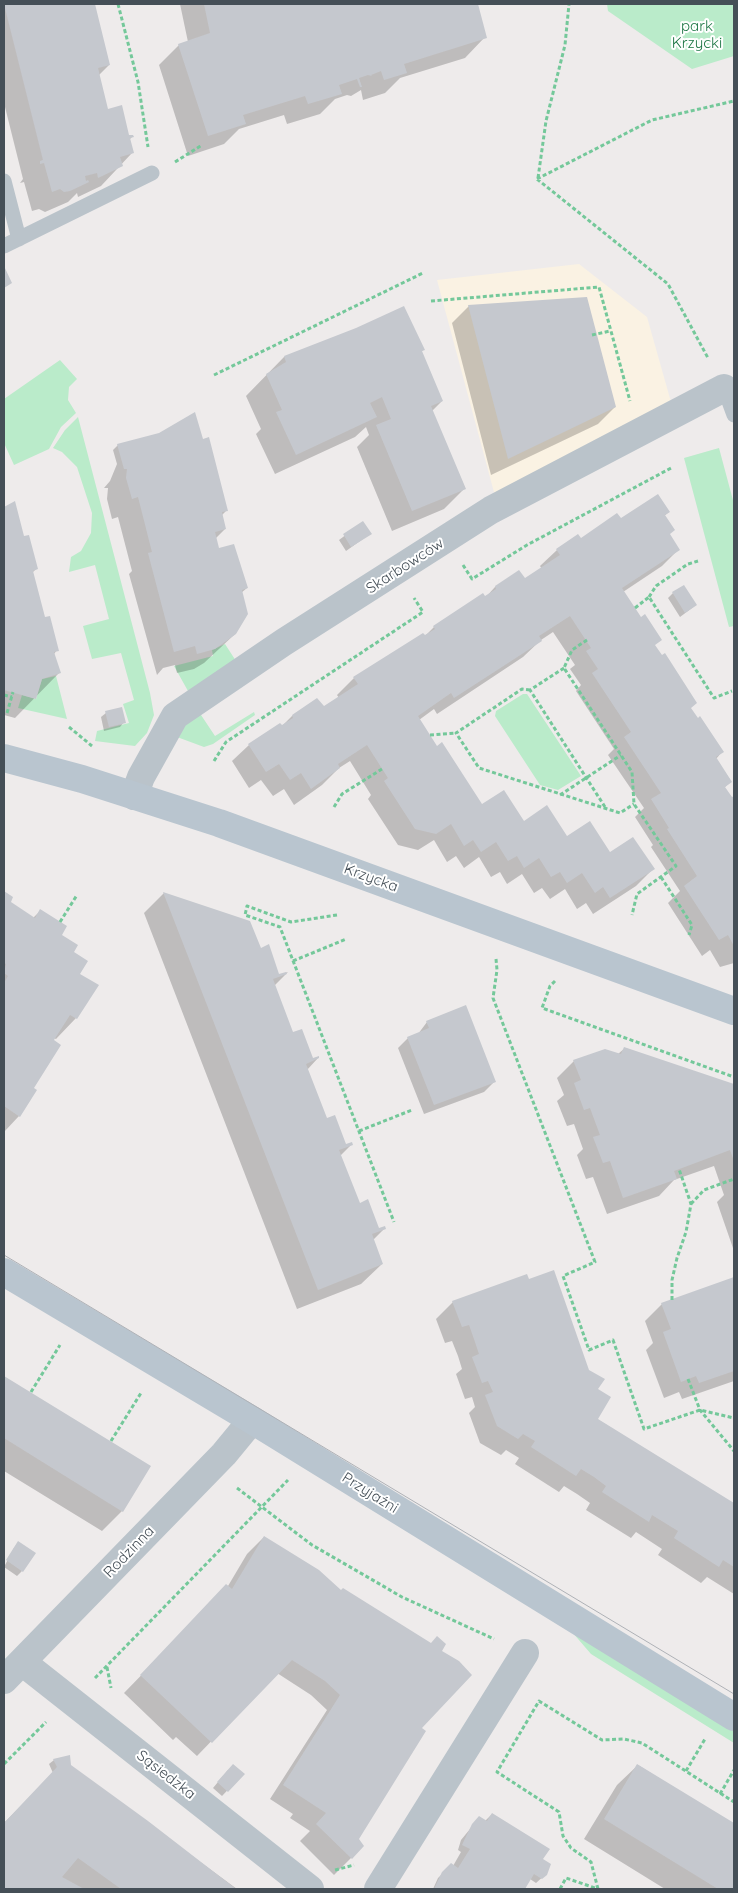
<!DOCTYPE html>
<meta charset="utf-8">
<style>
body{margin:0}
#map{position:relative;width:738px;height:1893px;overflow:hidden;background:#eeebeb;font-family:Quicksand,sans-serif}
canvas{display:block}
.frame{position:absolute;inset:0;border:5px solid #454f57;pointer-events:none}
</style>
<div id="map">
<canvas width="738" height="1893"></canvas>
<div class="frame"></div>
</div>
<script>
const context = document.querySelector('canvas').getContext('2d');
context.lineJoin = 'round';
function fill(path, color) { context.fillStyle = color; context.fill(path, 'evenodd'); }
const poly = rows => new Path2D(rows.map(r => 'M' + r).join(''));
function stroke(path, color, width, dash) { context.strokeStyle = color; context.lineWidth = width; context.lineCap = dash ? 'butt' : 'round'; context.setLineDash(dash || []); context.stroke(path); }
function drawText(font, color, halo, rows, align = 'center') {
  context.font = font + ' Quicksand,sans-serif'; context.lineWidth = 4; context.setLineDash([]); context.textBaseline = 'middle'; context.strokeStyle = halo; context.fillStyle = color; for (const [text, x, y, turn = 0] of rows) {
    context.save(); context.translate(x, y); context.rotate((+turn || 0) * Math.PI / 180); context.textAlign = isNaN(turn) ? turn : align; if (halo) context.strokeText(text, 0, 0); context.fillText(text, 0, 0); context.restore();
  }
}
const commercial = poly([
 [579,264,647,317,671,402,495,496,437,280]
]);
const green = poly([
 [607,4,734,4,734,56,692,69,608,11],
 [60,360,77,379,69,387,68,400,76,413,61,427,49,449,14,465,4,443,4,399],
 [78,417,150,693,154,715,147,733,135,746,95,741,97,731,129,723,123,704,134,700,121,653,92,659,83,626,109,619,95,565,69,572,71,557,81,551,91,533,92,513,77,467,62,452,53,448,65,430],
 [719,448,734,504,734,626,729,627,684,458],
 [225,644,236,661,188,691,174,666,213,656,212,650],
 [56,676,67,719,18,708,22,695,36,699,42,679],
 [523,694,527,694,581,776,558,790,540,785,495,716,496,711],
 [199,712,215,736,254,712,255,715,213,744,204,747,177,737,186,722],
 [566,1625,734,1728,734,1743,591,1654]
]);
const shadow = poly([
 [4,4,94,4,109,65,98,76,107,110,128,137,132,137,129,140,132,153,101,186,78,197,77,193,68,202,45,212,39,209,32,211,24,182,20,183,23,179,4,103],
 [180,4,476,4,485,37,465,58,400,78,385,93,363,100,361,90,351,96,347,95,335,99,320,114,287,124,284,115,239,129,224,144,188,156,159,65,179,45,188,42],
 [469,306,615,407,598,424,491,475,452,323],
 [423,350,421,352,442,401,432,411,465,488,444,509,392,531,357,447,369,435,366,427,355,437,275,474,256,434,261,429,246,396,284,357],
 [118,445,226,511,221,516,225,529,215,539,218,550,247,588,241,593,235,634,204,663,194,669,177,673,175,665,163,668,157,675,129,574,132,571,118,517,112,519,107,499,108,488,104,488,110,481,117,464,113,450],
 [14,503,23,537,37,568,32,573,44,618,57,650,54,654,59,673,15,718,4,715,4,509],
 [669,512,664,516,669,535,678,550,662,566,623,592,690,709,722,752,716,759,731,781,724,788,732,799,734,797,734,963,720,967,710,950,702,956,668,903,680,891,651,847,653,845,635,817,644,808,608,755,614,749,576,691,581,685,570,669,575,665,553,632,541,640,523,657,437,714,434,709,419,720,437,747,481,805,653,869,636,886,593,914,586,903,577,909,565,889,550,899,542,888,534,893,522,874,507,884,500,872,491,877,479,857,464,868,456,856,447,862,434,840,418,850,398,845,368,799,371,795,350,761,339,768,322,785,294,805,284,789,273,796,261,780,249,788,232,761,249,745,281,727,292,716,324,708,339,698,337,695,354,678,423,635,424,637,434,627,485,598,495,587,519,572,525,580,542,569,540,566,557,550,620,520],
 [363,522,370,534,346,551,339,540],
 [673,593,696,605,680,617,668,598],
 [106,713,124,722,120,727,104,731,101,717],
 [4,893,12,898,9,902,33,918,40,911,72,953,78,974,76,1018,56,1039,54,1038,19,1116,4,1132],
 [164,893,261,950,278,975,288,972,274,986,293,1034,312,1059,318,1058,307,1070,327,1120,345,1146,351,1145,340,1156,359,1204,379,1230,384,1229,373,1240,382,1264,361,1284,297,1309,144,913],
 [427,1022,494,1082,484,1092,424,1114,398,1048,408,1038,418,1034],
 [625,1048,734,1085,734,1251,717,1202,724,1195,714,1166,674,1180,659,1196,607,1214,593,1177,586,1179,577,1155,583,1149,574,1124,567,1126,557,1101,564,1095,557,1078,574,1061,618,1054],
 [734,1279,734,1381,682,1399,679,1392,664,1398,646,1350,653,1343,645,1321,662,1304],
 [453,1302,588,1370,596,1389,597,1419,734,1505,734,1594,707,1577,701,1583,658,1555,662,1549,636,1532,631,1538,586,1510,590,1503,577,1494,564,1486,559,1492,515,1464,519,1458,506,1450,501,1455,480,1443,469,1413,475,1407,472,1397,465,1399,456,1374,462,1369,458,1356,452,1341,445,1343,436,1319],
 [4,1377,149,1467,122,1511,102,1531,4,1471],
 [264,1537,341,1592,440,1651,420,1728,357,1839,351,1858,334,1875,300,1841,310,1831,290,1818,293,1814,270,1799,327,1710,311,1695,277,1673,197,1756,176,1737,173,1740,124,1693,228,1586,247,1554],
 [14,1548,22,1571,17,1576,4,1567],
 [54,1760,70,1766,237,1889,4,1889,4,1823,53,1773,49,1764],
 [638,1765,734,1825,734,1889,665,1889,584,1839,617,1785],
 [228,1770,243,1774,222,1796,213,1788],
 [492,1814,546,1874,536,1883,530,1879,523,1889,433,1889,438,1878,451,1865,453,1866,461,1852,458,1850,461,1840,475,1823,485,1821]
]);
const building = poly([
 [4,4,95,4,110,65,98,68,108,109,122,105,129,135,133,135,134,137,130,138,134,153,120,157,123,166,98,178,97,173,85,176,86,181,88,180,89,182,70,191,64,192,60,189,52,192,44,163,40,164,40,161,43,160],
 [204,4,478,4,487,38,404,64,407,73,384,80,381,71,371,75,372,76,368,75,359,78,362,87,360,87,357,79,339,85,342,94,308,104,305,96,243,115,246,124,208,136,178,44,210,33],
 [4,266,12,283,4,288],
 [587,297,616,407,508,459,468,305],
 [404,306,425,350,422,351,443,401,431,406,466,489,412,511,376,425,391,419,382,397,370,403,377,417,296,455,276,412,282,410,266,374,286,362,284,356,356,328],
 [195,412,203,439,209,437,228,511,222,512,226,529,215,532,219,548,234,544,248,588,242,590,248,614,236,634,215,649,197,654,195,646,174,652,148,553,152,552,138,497,132,499,126,478,127,469,124,469,117,444,159,433],
 [658,494,670,512,665,515,675,530,670,534,680,550,622,588,641,617,645,614,662,640,655,645,662,655,665,653,697,703,691,708,698,718,700,716,724,752,716,757,732,782,725,787,732,797,734,796,734,946,728,935,719,940,684,886,697,876,667,829,669,828,651,799,661,793,624,737,631,732,592,673,598,669,586,651,591,648,570,616,539,636,542,641,454,698,451,693,418,716,437,746,442,742,482,804,504,790,524,821,547,805,567,836,590,821,610,852,633,837,655,869,610,898,603,887,595,893,582,873,567,883,560,872,551,877,539,858,524,868,517,856,508,861,496,842,481,852,473,840,464,846,451,824,436,834,415,829,384,781,388,778,367,745,338,764,340,768,311,789,301,773,290,780,279,764,266,772,248,744,280,723,282,725,293,718,292,715,317,698,324,706,358,684,353,677,423,633,425,635,435,629,433,626,483,593,485,596,496,589,495,586,519,570,525,578,560,555,556,549,578,534,581,538,617,513,621,518],
 [15,501,24,536,29,535,38,569,33,571,45,617,50,616,59,651,54,652,61,673,42,679,36,699,4,690,4,507],
 [363,521,372,534,351,547,343,534],
 [684,585,697,605,685,613,672,592],
 [122,707,126,723,109,727,105,711],
 [4,891,13,897,11,902,35,918,40,909,67,926,62,935,78,945,74,952,88,961,80,974,99,985,77,1019,70,1015,54,1040,61,1045,34,1088,37,1090,20,1117,4,1106,4,983,8,976,4,973,6,964,4,963],
 [163,892,250,921,261,948,269,944,279,974,286,972,287,974,273,979,293,1032,302,1029,313,1058,319,1056,319,1058,306,1064,327,1118,335,1115,346,1144,352,1142,353,1145,339,1150,360,1203,368,1199,379,1228,385,1226,386,1229,372,1234,383,1264,318,1290],
 [466,1005,496,1082,434,1105,407,1037,429,1028,426,1021],
 [624,1047,734,1084,734,1161,730,1150,674,1171,677,1179,623,1198,610,1161,603,1163,593,1137,600,1135,590,1108,584,1110,574,1083,581,1080,573,1060,605,1049,621,1054],
 [554,1270,589,1370,605,1379,598,1389,611,1397,598,1419,734,1503,734,1567,723,1560,719,1567,674,1538,678,1531,652,1515,649,1522,602,1492,606,1486,594,1477,581,1469,576,1476,531,1447,535,1441,523,1434,518,1439,497,1426,485,1395,493,1392,488,1381,482,1383,472,1357,479,1354,474,1339,469,1325,462,1327,452,1301,527,1274,529,1279],
 [734,1277,734,1371,699,1383,696,1376,681,1382,663,1332,671,1329,661,1303],
 [4,1376,151,1466,123,1512,4,1438],
 [264,1536,319,1570,341,1590,343,1588,431,1643,437,1636,446,1644,442,1651,459,1661,472,1675,422,1728,426,1731,359,1839,364,1846,352,1859,316,1824,326,1813,283,1785,340,1695,325,1681,292,1660,212,1743,140,1675,226,1584,232,1589],
 [18,1541,36,1553,23,1572,6,1560],
 [70,1755,71,1765,148,1821,236,1889,121,1889,78,1858,62,1877,84,1889,4,1889,4,1823,57,1767,53,1759],
 [233,1764,245,1774,228,1792,217,1782],
 [637,1764,734,1823,734,1889,718,1889,604,1819],
 [492,1813,550,1849,543,1859,551,1864,547,1875,542,1879,534,1874,525,1889,434,1889,442,1872,451,1863,458,1868,470,1849,462,1845,472,1824,479,1816,487,1821]
]);
const path = poly([
 [118,4,138,82,148,147],
 [175,162,202,145],
 [538,178,546,121,565,45,569,4],
 [537,179,668,284,708,358],
 [537,179,652,120,734,101],
 [431,301,599,287,630,401],
 [592,335,610,331],
 [214,375,423,273],
 [463,565,472,579,527,545,673,467],
 [649,597,656,586,688,564,698,561],
 [635,608,649,597,714,698,732,691],
 [587,640,572,650,564,668,632,772,634,804,676,866,637,894,632,915],
 [564,668,530,690,605,807],
 [530,690,522,689,456,733,479,768,620,813,634,804],
 [4,695,12,697],
 [7,713,13,692],
 [69,727,92,746],
 [430,735,456,733],
 [214,761,226,742,423,612,414,598],
 [560,795,621,755],
 [334,807,342,794,382,769],
 [661,877,692,925,689,935],
 [337,915,291,922,247,906,245,915,280,927,394,1222],
 [60,922,77,895],
 [496,959,497,970,493,998,595,1262,563,1276,589,1350,613,1340,644,1429,700,1410,734,1418],
 [293,961,346,939],
 [555,981,550,986,542,1008,734,1077],
 [359,1131,412,1110],
 [691,1204,704,1190,734,1179],
 [672,1300,672,1280,677,1258,686,1232,691,1204,679,1169],
 [688,1379,700,1410,734,1451],
 [31,1392,60,1345],
 [111,1441,141,1393],
 [237,1488,312,1545,402,1597,494,1639],
 [107,1667,111,1688],
 [95,1678,288,1480],
 [4,1764,46,1722],
 [686,1771,705,1739],
 [720,1794,734,1770],
 [335,1870,354,1865],
 [560,1889,566,1878,598,1889],
 [598,1889,591,1862,571,1848,563,1836,559,1812,497,1772,539,1701,602,1740,624,1739,642,1743,734,1802]
]);
const lane = poly([
 [4,181,19,239],
 [4,246,152,173],
 [730,385,724,388,734,415]
]);
const street = poly([
 [134,796,141,777,175,716,284,642,491,510,724,388],
 [22,1662,310,1889],
 [4,1680,224,1454,252,1420],
 [378,1889,525,1653]
]);
const secondary = poly([
 [4,758,82,779,219,823,734,1011],
 [4,1272,252,1420,734,1717]
]);
const tram = poly([
 [4,1255,734,1694]
]);
const parkNames = [
 ["park",697,26],
 ["Krzycki",697,43]
];
const streetNames = [
 ["Skarbowców",405,566,-33],
 ["Krzycka",371,878,20],
 ["Przyjaźni",370,1493,32],
 ["Rodzinna",129,1552,-46],
 ["Sąsiedzka",166,1775,38]
];
fill(commercial, '#faf2e3');
fill(green, '#baebca');
fill(shadow, '#0003');
fill(building, '#c5c8ce');
stroke(path, '#74c89a', 3, [4, 2.5]);
stroke(lane, '#bac3ca', 15);
stroke(street, '#bac3ca', 28);
stroke(secondary, '#b9c5cf', 28);
stroke(tram, '#aeb1b6', 1);
drawText('15px', '#1a7442', '#fff', parkNames);
drawText('15px', '#454f57', '#fff', streetNames);
</script>
